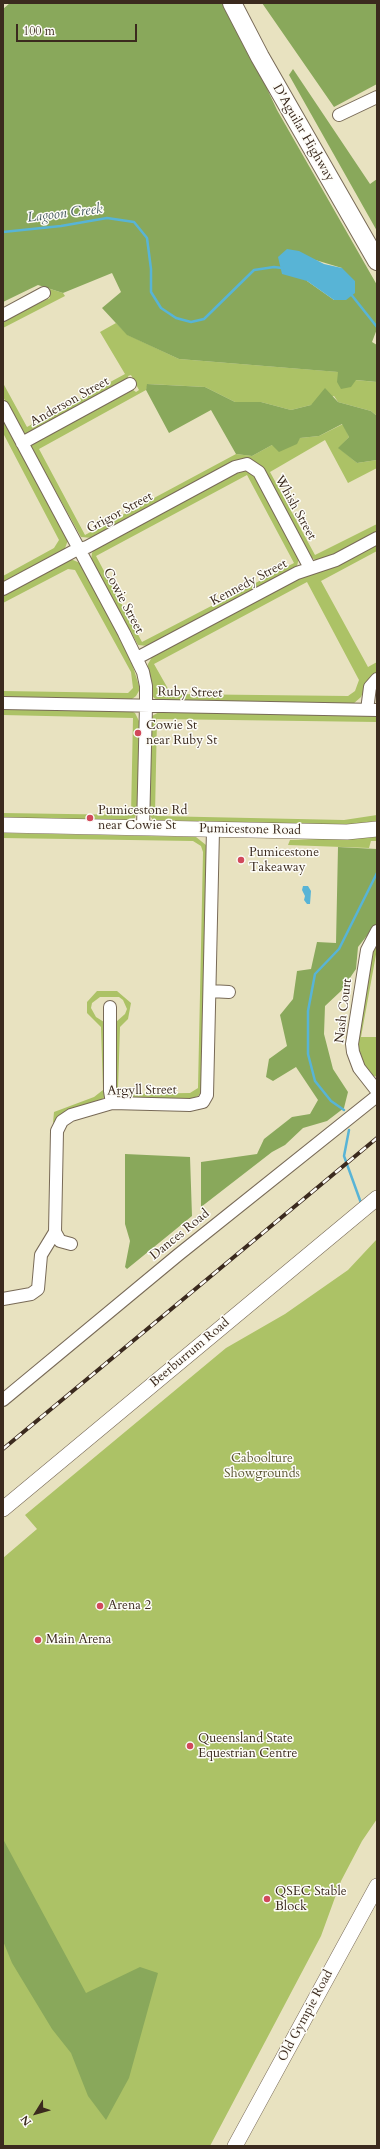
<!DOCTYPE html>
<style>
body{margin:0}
#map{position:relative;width:380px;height:2149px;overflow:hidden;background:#e8e2c0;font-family:Cardo,serif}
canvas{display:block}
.frame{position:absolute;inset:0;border:4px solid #3b2a1e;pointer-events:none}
.north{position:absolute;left:16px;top:2093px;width:40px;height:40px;-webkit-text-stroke:3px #fdfcf7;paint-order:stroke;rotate:233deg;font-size:11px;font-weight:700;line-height:16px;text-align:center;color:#3b2a1e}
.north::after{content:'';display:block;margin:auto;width:14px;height:18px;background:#3b2a1e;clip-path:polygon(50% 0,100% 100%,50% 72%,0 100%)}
.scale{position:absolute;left:16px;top:24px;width:121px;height:18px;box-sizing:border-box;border:2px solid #3b2a1e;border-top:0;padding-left:5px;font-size:12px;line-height:14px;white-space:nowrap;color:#3b2a1e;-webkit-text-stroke:3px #fdfcf7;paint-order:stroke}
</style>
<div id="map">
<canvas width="380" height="2149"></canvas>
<div class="frame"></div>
<div class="north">N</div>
<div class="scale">100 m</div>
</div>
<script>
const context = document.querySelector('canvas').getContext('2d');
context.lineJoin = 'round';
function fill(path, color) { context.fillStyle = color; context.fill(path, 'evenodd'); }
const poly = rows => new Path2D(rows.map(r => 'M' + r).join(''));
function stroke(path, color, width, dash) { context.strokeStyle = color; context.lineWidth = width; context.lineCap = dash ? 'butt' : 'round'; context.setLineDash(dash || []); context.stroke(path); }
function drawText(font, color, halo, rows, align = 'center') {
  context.font = font + ' Cardo,serif'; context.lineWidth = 3; context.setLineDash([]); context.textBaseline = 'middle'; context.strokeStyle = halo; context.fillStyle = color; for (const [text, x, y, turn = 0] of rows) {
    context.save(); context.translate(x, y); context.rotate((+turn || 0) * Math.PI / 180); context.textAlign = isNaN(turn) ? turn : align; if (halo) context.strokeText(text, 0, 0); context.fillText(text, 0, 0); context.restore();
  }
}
const green = poly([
 [47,288,63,293,65,296,3,328,3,320,50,298],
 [116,323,128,335,179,359,339,372,355,380,377,382,377,416,371,411,338,402,334,396,311,405,291,410,261,402,235,402,205,387,148,384,146,390,39,449,85,535,236,454,252,456,272,445,300,438,319,436,343,424,349,437,339,448,357,463,377,460,377,468,348,483,325,440,270,472,315,555,377,524,377,532,338,553,319,561,315,560,311,557,261,466,251,460,92,538,81,537,30,445,32,442,133,390,136,392,139,390,131,375,128,376,129,379,28,436,25,434,3,397,3,383,27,427,125,374,100,332],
 [3,420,68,540,64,551,3,584,3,576,54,548,59,540,3,433],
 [244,469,255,476,299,558,297,566,148,646,138,645,91,560,92,553,94,550],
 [247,475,294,563,142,642,96,556],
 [377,543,377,551,321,581,368,667,377,662,377,673,367,683,361,697,353,704,157,700,153,697,147,668,148,664,152,657,301,576],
 [307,582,359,680,355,691,348,696,171,694,154,664],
 [68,560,73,560,80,563,130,657,140,689,136,696,132,699,3,697,3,691,128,693,133,688,131,672,75,570,68,569,3,603,3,595],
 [3,709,131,711,135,713,139,721,138,808,135,818,130,820,3,818,3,813,131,815,133,718,3,715],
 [161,711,377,715,377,722,157,719,155,813,157,816,344,820,377,815,377,821,345,825,153,820,148,813,150,722,152,716],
 [3,833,196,837,206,845,208,849,201,1092,198,1096,189,1100,124,1098,117,1094,115,1091,115,1027,116,1022,125,1014,127,1009,123,1000,119,997,100,997,92,1003,91,1008,96,1017,104,1022,105,1097,96,1103,63,1113,53,1123,54,1112,94,1097,103,1090,101,1027,87,1013,87,1002,97,991,117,991,131,1003,128,1019,120,1027,118,1089,122,1094,190,1093,198,1088,203,852,201,846,193,841,3,838],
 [377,837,377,841,371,841,369,848,288,845,290,840],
 [377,937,377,949,361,1037,377,1037,377,1077,372,1075,365,1067,356,1046,373,945],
 [377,1239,377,1819,362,1841,341,1881,321,1936,210,2146,3,2146,3,1558,37,1529,25,1515,226,1348,285,1314,348,1270]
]);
const forest = poly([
 [10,3,227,3,277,110,377,285,377,329,372,342,377,345,377,382,356,380,351,387,341,389,337,382,338,372,179,359,127,335,102,308,121,292,112,273,63,293,38,285,3,302,3,9],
 [312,259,342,268,334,300,307,281],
 [262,3,377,3,377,84,334,107],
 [293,69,370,184,377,179,377,231,289,75],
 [147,384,205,387,235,402,261,402,291,410,311,405,325,388,338,402,371,411,377,416,377,460,357,463,338,448,349,437,342,424,319,436,300,438,297,444,279,452,272,445,252,456,236,454,211,410,169,433,146,390],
 [338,847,377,849,377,923,358,947,356,969,341,991,325,1006,324,1034,333,1069,348,1092,344,1108,327,1121,303,1128,285,1145,272,1152,201,1207,201,1162,257,1154,264,1139,292,1117,310,1114,318,1100,296,1067,273,1081,266,1077,269,1059,287,1046,280,1015,293,999,297,971,311,969,317,942,336,943],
 [125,1154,190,1157,192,1216,127,1269,125,1267,130,1241,125,1224],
 [3,1839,86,1993,140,1967,158,1973,129,2078,106,2120,88,2096,71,2053,52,2029,12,1963,3,1941]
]);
const water = poly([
 [287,249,299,251,324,264,342,268,355,281,355,293,346,300,334,300,307,281,282,274,278,257],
 [303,886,308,886,311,891,310,904,307,904,304,900,305,896,302,890]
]);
const stream = poly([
 [3,232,61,226,107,218,134,222,147,238,151,269,151,292,161,308,176,318,191,322,204,319,254,270,274,267,282,268],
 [350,293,377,327],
 [344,1110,331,1101,315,1081,308,1054,308,1011,315,974,339,949,377,873],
 [349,1130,344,1156,361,1203]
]);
const minor = poly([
 [339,115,377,97],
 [3,315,44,293],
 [3,407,124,633,143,672,146,686,146,706,143,828],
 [22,443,130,384],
 [3,589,74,551,87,547,235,467,247,464,259,472,310,568],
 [137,658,297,573,336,560,377,538],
 [3,703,377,710],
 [367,710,370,687,377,679],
 [377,931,367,950,352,1044,353,1052,359,1068,377,1091],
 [210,991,229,992],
 [110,1007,110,1091,112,1103],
 [71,1244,60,1241,55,1232,57,1131,62,1121,71,1115,112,1103,190,1105,203,1102,207,1095,213,830],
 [3,1299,31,1294,38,1289,41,1255,55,1232],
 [3,1400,178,1255,377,1096]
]);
const major = poly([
 [3,825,347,832,377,829],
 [3,1509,377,1198],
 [235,2146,377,1886]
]);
const highway = poly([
 [232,3,260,57,377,261]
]);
const rail = poly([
 [3,1449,377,1138]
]);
const markers = [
 [138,733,4,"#d1495b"],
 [90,818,4,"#d1495b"],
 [241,860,4,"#d1495b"],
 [100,1606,4,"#d1495b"],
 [38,1640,4,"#d1495b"],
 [190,1746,4,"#d1495b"],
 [267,1899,4,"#d1495b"]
];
const streetNames = [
 ["D'Aguilar Highway",303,133,60],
 ["Anderson Street",70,402,-29],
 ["Whish Street",295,508,61],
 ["Grigor Street",120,513,-28],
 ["Kennedy Street",249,583,-28],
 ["Cowie Street",123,601,62],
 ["Ruby Street",190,693,1],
 ["Pumicestone Road",250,830,1],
 ["Nash Court",344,1011,-83],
 ["Argyll Street",142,1091,-1],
 ["Dances Road",180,1235,-39],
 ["Beerburrum Road",190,1353,-40],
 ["Old Gympie Road",306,2016,-62]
];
const poiNames = [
 ["Cowie St",146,726],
 ["near Ruby St",146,741],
 ["Pumicestone Rd",98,811],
 ["near Cowie St",98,826],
 ["Pumicestone",249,853],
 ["Takeaway",249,868],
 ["Arena 2",108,1606],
 ["Main Arena",46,1640],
 ["Queensland State",198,1739],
 ["Equestrian Centre",198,1754],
 ["QSEC Stable",275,1892],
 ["Block",275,1907]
];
const parkNames = [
 ["Caboolture",262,1459],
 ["Showgrounds",262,1474]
];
const waterNames = [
 ["Lagoon Creek",65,214,-7]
];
fill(green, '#acc266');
fill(forest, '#89a85b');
fill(water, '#58b4d6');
stroke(stream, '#58b4d6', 2.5);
stroke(minor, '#786a57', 14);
stroke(major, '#786a57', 16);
stroke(highway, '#786a57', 20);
stroke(minor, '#fff', 12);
stroke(major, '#fff', 15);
stroke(highway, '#fff', 18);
stroke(rail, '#3b2a1e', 4);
stroke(rail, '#fdfcf7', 2.5, [8]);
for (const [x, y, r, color] of markers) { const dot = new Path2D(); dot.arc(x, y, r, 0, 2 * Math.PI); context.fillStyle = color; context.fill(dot); stroke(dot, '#fdfcf7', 1.5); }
drawText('13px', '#3b2a1e', '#fdfcf7', streetNames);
drawText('13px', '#3b2a1e', '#fdfcf7', poiNames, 'left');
drawText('13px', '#5d5834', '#fdfcf7', parkNames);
drawText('italic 14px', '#455a5e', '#fdfcf7', waterNames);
</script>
